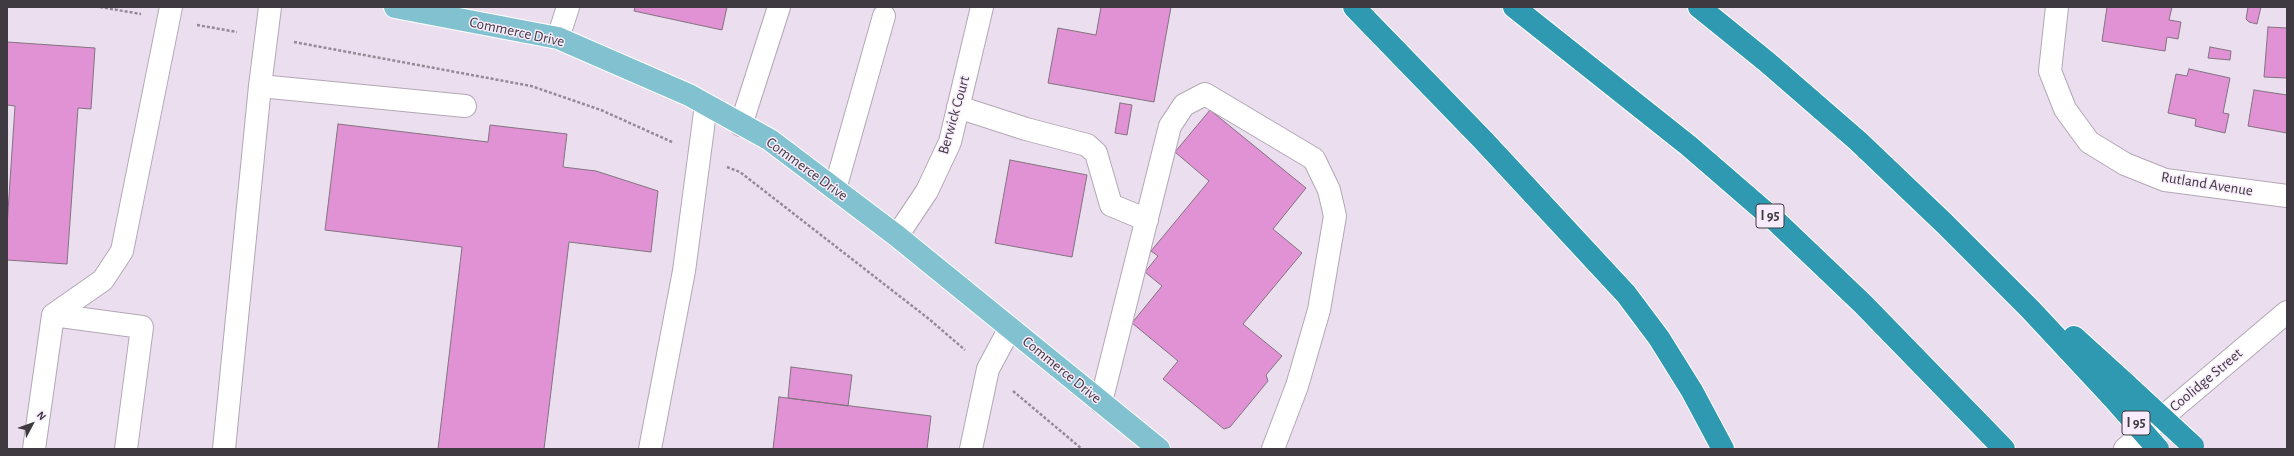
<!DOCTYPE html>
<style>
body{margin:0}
#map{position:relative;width:2294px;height:456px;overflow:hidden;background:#ebdeee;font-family:"Alegreya Sans",sans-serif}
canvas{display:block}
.frame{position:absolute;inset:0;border:8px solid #3f3a41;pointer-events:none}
.north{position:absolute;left:12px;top:404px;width:40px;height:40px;-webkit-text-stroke:3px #f8ebfb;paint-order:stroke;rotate:49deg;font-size:11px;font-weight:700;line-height:16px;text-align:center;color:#3f3a41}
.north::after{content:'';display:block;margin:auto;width:14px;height:18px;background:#3f3a41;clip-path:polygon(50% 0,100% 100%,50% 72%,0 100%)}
</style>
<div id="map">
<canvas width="2294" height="456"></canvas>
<div class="frame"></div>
<div class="north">N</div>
</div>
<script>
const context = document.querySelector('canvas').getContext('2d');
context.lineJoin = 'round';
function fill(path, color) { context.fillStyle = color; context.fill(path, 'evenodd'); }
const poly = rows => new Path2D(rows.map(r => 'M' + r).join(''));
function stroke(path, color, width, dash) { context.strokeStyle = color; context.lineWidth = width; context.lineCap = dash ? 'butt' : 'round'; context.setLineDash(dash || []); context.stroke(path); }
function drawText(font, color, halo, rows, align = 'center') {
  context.font = font + ' "Alegreya Sans",sans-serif'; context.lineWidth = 3; context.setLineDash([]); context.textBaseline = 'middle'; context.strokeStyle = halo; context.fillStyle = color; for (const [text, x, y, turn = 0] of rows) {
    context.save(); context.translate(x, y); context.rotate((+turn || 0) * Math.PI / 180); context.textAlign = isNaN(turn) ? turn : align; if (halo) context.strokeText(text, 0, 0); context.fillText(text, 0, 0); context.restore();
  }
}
const building = poly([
 [635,7,727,7,722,30,634,11,635,7],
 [1101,7,1171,7,1154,102,1048,83,1058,28,1096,35,1101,7],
 [2107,7,2172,7,2169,20,2181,22,2178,39,2167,37,2165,51,2102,41,2107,7],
 [2248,7,2261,7,2257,24,2249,22,2246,19,2248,7],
 [2268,27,2287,28,2287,78,2264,77,2268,27],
 [7,42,95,48,91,109,78,108,67,264,7,260,7,226,15,106,7,105,7,42],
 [2210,47,2231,51,2230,60,2208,58,2210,47],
 [2189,69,2230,78,2223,113,2229,114,2225,133,2195,126,2196,119,2168,113,2176,74,2187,76,2189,69],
 [2254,90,2287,95,2287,133,2248,126,2254,90],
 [1120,103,1132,105,1127,135,1115,133,1120,103],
 [1210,110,1306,188,1273,229,1302,253,1243,324,1282,356,1266,375,1268,381,1230,427,1224,429,1163,379,1178,361,1132,323,1162,286,1145,272,1158,256,1151,251,1209,181,1175,152,1210,110],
 [338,124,488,142,490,125,567,134,563,167,596,171,658,191,651,252,569,242,544,449,438,449,462,247,325,230,338,124],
 [1010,160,1087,175,1072,257,995,243,1010,160],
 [791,367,852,375,848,406,788,398,791,367],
 [779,397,931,416,927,449,773,449,779,397]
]);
const path = poly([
 [100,7,141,14],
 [197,25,237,32],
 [294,42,531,86,601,110,672,142],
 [727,167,740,172,929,319,965,350],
 [1013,391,1082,449]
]);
const minor = poly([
 [2057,7,2050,71,2065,109,2089,142,2125,164,2165,180,2287,196],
 [558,38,568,7],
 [260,86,465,106],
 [958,107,1026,129,1087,145,1096,153,1111,205,1147,220],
 [741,125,779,7],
 [835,189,884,16],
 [897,236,927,191,950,142,982,7],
 [53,315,142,327,126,449],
 [1101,402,1170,126,1184,105,1205,94,1314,159,1329,190,1335,216,1319,310,1297,386,1273,449],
 [34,449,53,315,103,280,122,251,171,7],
 [224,449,260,86,270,7],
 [650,449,684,271,706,105],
 [971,449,988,369,1010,328],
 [2125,449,2287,312]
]);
const major = poly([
 [395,7,558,38,689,95,770,140,897,236,1159,449]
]);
const highway = poly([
 [1354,7,1483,140,1626,294,1659,338,1692,391,1723,449],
 [1514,7,1689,146,1778,223,1863,304,2004,449],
 [1699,7,1767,62,1858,141,1945,224,2030,309,2113,398],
 [2074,337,2128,386]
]);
const highwayBridge = poly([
 [2128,386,2193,446],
 [2113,398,2158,449]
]);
const shields = [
 [1770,216,28],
 [2136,423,28]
];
const shieldNames = [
 ["I 95",1770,216],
 ["I 95",2136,423]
];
const streetNames = [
 ["Commerce Drive",517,32,12],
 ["Berwick Court",954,115,-74],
 ["Commerce Drive",807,169,36],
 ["Rutland Avenue",2207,184,9],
 ["Commerce Drive",1062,370,39],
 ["Coolidge Street",2206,380,-40]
];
fill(building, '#e092d4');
stroke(building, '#82737f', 1);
stroke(minor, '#b3a7b6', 24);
stroke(major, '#fff', 24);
stroke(highway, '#fff', 24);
stroke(path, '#948b97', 2.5, [3, 2]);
stroke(minor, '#fff', 22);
stroke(major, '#82c2d0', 22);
stroke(highway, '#2e99b1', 22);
stroke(highwayBridge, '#fff', 24, []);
stroke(highwayBridge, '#2e99b1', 22);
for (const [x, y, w] of shields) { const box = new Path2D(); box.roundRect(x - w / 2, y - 12, w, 24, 3); context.fillStyle = '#f8ebfb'; context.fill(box); stroke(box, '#3f3a41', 1); }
drawText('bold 14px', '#3f3a41', null, shieldNames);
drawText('15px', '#3f3a41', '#f8ebfb', streetNames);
</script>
